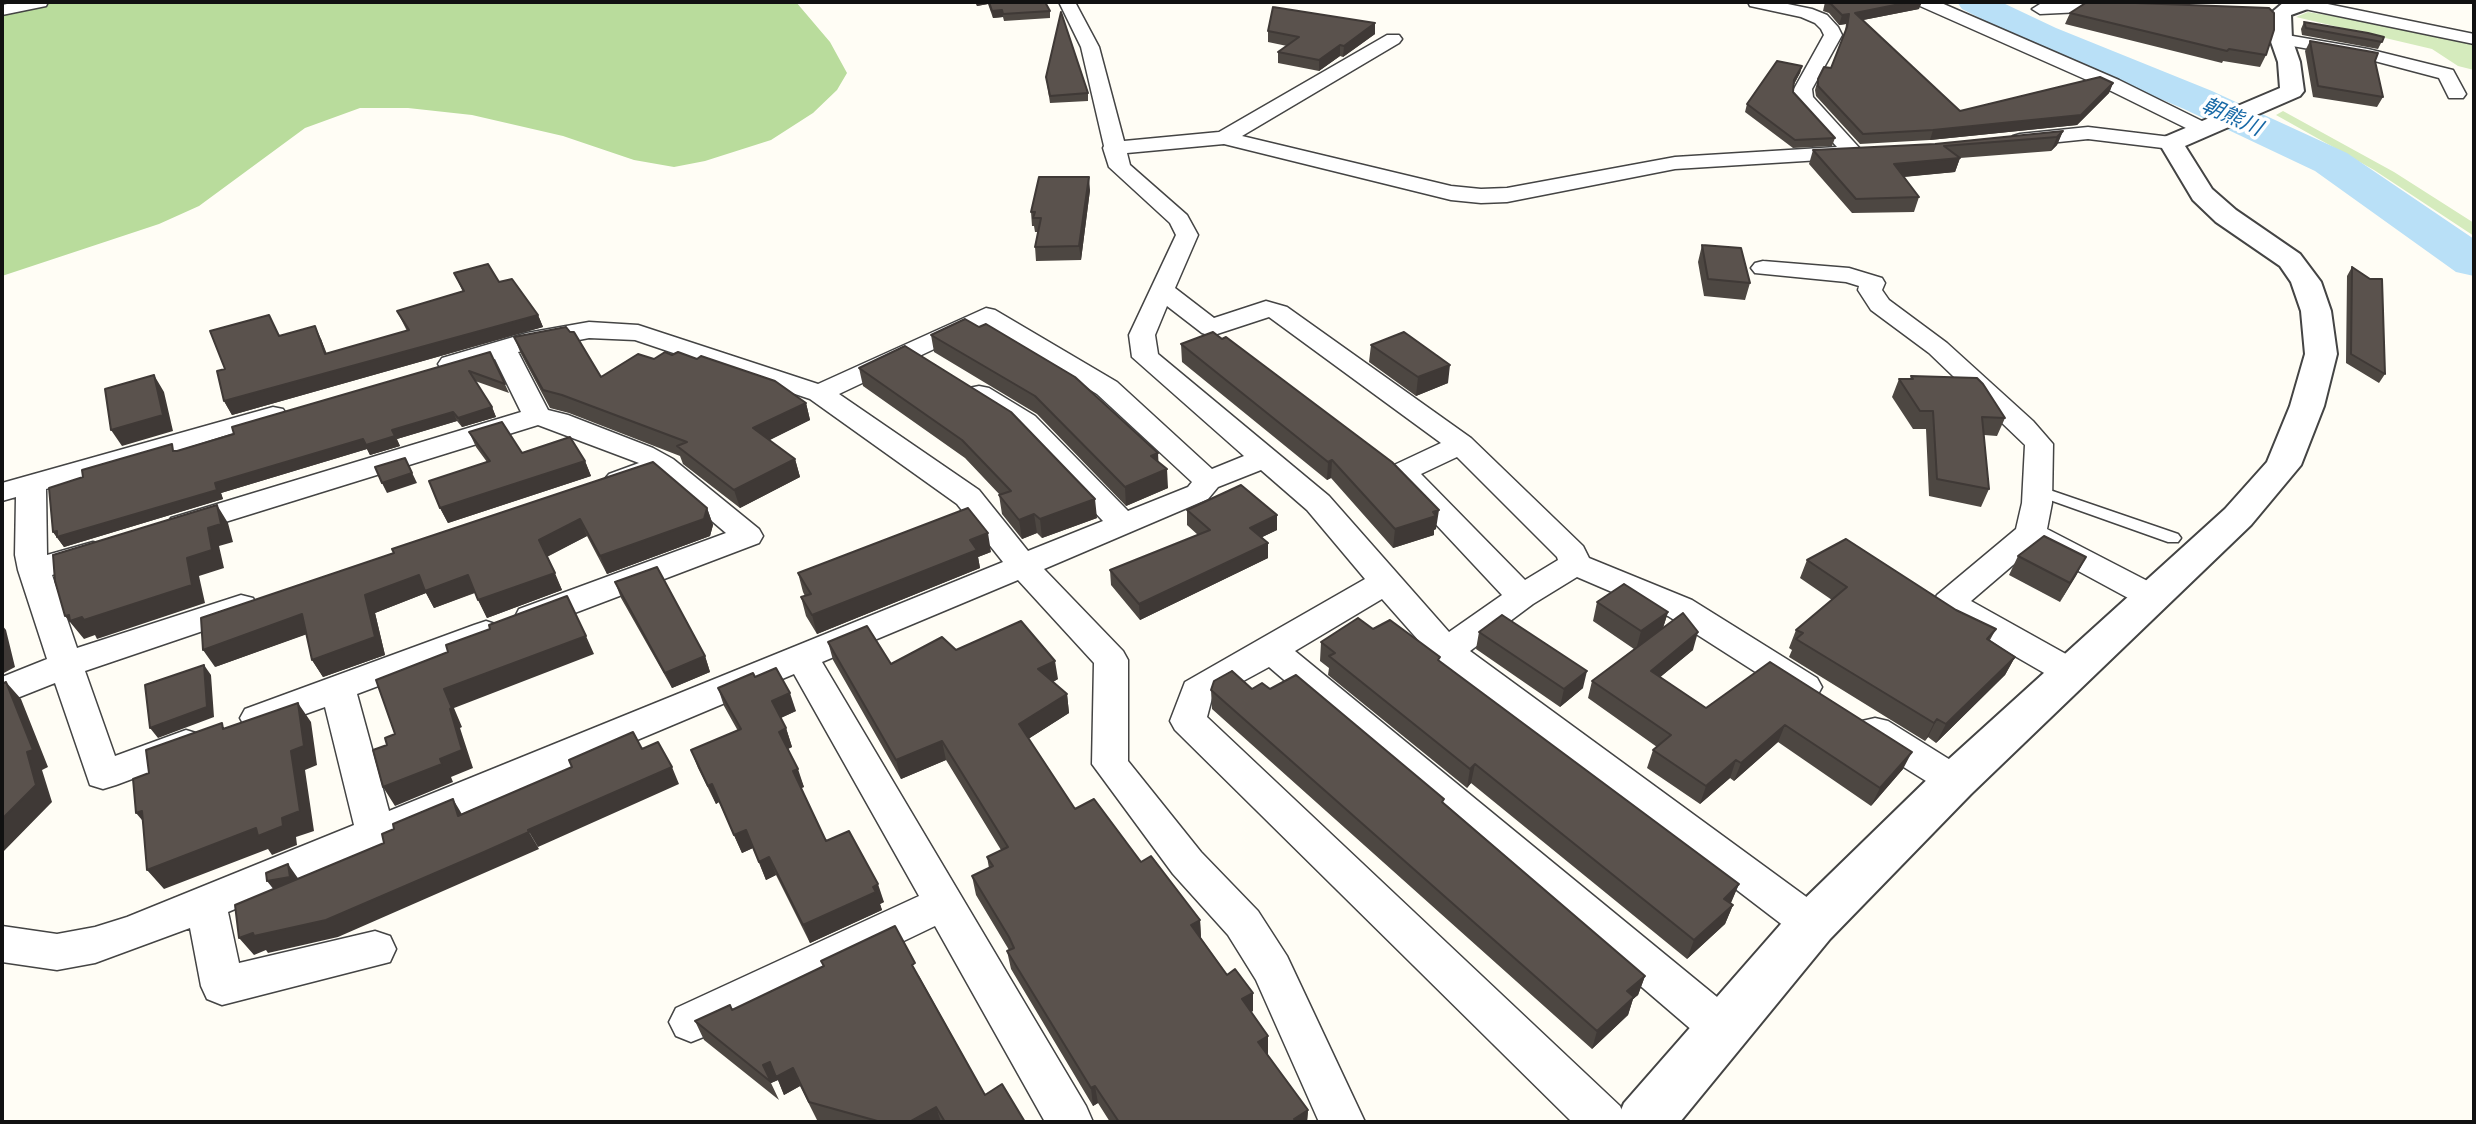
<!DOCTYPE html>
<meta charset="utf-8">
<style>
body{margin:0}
#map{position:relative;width:2476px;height:1124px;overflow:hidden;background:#fffdf5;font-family:"Crimson Pro",serif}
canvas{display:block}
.frame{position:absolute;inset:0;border:4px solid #111;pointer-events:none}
</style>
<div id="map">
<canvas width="2476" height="1124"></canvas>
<div class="frame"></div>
</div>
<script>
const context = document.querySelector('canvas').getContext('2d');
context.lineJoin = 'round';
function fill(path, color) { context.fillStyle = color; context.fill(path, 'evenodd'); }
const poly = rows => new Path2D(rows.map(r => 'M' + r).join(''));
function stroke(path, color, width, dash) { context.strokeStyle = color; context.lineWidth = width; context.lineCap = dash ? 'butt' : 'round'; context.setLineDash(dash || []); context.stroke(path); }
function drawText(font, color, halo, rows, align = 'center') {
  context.font = font + ' "Crimson Pro","Noto Sans JP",serif'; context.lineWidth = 7; context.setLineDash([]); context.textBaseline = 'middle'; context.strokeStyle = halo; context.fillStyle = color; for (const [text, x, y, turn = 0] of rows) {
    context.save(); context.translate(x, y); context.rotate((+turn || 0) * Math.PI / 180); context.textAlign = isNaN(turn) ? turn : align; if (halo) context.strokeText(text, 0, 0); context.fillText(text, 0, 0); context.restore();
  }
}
const green = poly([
 [2308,12,2454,36,2474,42,2474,70,2458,66,2432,49,2296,17],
 [2283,111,2394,172,2474,223,2474,236,2374,170,2276,115]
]);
const forest = poly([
 [2,2,796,2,830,42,847,73,837,90,813,113,771,140,705,161,674,167,634,160,563,136,472,115,408,108,360,108,305,128,199,206,159,224,2,276]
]);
const river = poly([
 [1957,2,2001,2,2056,28,2212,91,2347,153,2474,239,2474,276,2456,272,2315,171,2184,109,2030,44,1962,9,1957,2]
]);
const service = poly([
 [2038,486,2178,534,2181,538,2178,542,2168,542,2033,494,2031,491,2033,488,2038,486]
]);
const minor = poly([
 [17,2,48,2,46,6,2,15,2,5,17,2],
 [1059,2,1075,2,1099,47,1124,141,1219,132,1387,35,1399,35,1402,39,1399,43,1242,136,1451,186,1481,189,1507,188,1675,157,1837,147,1793,98,1794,89,1824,35,1821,29,1815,23,1801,17,1750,6,1748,2,1778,2,1812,9,1827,15,1838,27,1842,35,1812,89,1813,97,1863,152,1860,156,1853,158,1675,169,1507,202,1481,203,1451,200,1224,144,1127,153,1130,165,1187,215,1198,235,1175,288,1214,318,1266,301,1287,307,1471,438,1583,546,1589,558,1692,600,1817,678,1822,687,1817,696,1805,700,1793,696,1668,616,1577,577,1533,604,1470,651,1827,912,1833,924,1827,936,1812,942,1797,936,1435,659,1382,599,1295,651,1739,1015,1745,1029,1739,1043,1723,1049,1707,1043,1269,667,1212,698,1207,717,1620,1106,1627,1122,1572,1122,1175,730,1170,721,1185,682,1365,579,1307,510,1261,470,1218,487,1208,499,1044,569,1123,651,1128,660,1128,761,1201,852,1258,911,1287,956,1365,1122,1319,1122,1256,980,1228,935,1173,874,1092,764,1094,663,1018,580,822,662,1086,1106,1093,1122,1045,1122,935,926,706,1036,691,1042,676,1036,669,1022,676,1008,919,896,794,674,228,912,239,963,375,931,390,936,396,949,390,962,222,1005,207,999,201,986,190,928,95,963,57,970,2,962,2,926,57,934,95,927,127,917,354,825,325,707,258,731,245,727,240,718,245,709,474,625,486,621,498,625,503,633,498,641,357,694,389,811,1003,562,957,504,810,399,635,340,589,338,518,352,548,410,568,415,653,448,673,459,759,529,763,536,759,543,543,625,531,628,519,625,515,617,519,609,726,533,659,476,619,489,609,486,604,480,609,474,639,463,538,425,193,532,182,535,171,532,167,525,171,518,521,412,495,359,451,372,442,370,438,364,442,358,527,333,589,322,638,325,818,384,986,308,995,310,1117,382,1212,469,1244,456,1132,357,1129,335,1176,235,1170,223,1109,167,1103,148,1104,146,1081,47,1059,2],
 [1167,306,1202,333,1211,336,1269,317,1441,443,1392,466,1387,472,1502,595,1449,632,1329,496,1158,354,1155,335,1167,306],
 [985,325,1097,394,1192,482,1188,487,1128,511,1035,416,989,388,979,386,969,388,965,394,969,400,1015,428,1103,521,1028,551,979,490,839,394,985,325],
 [1457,457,1557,557,1558,560,1525,580,1421,474,1457,457],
 [1918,2,1939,2,2119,80,2208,124,2211,128,2208,132,2201,134,2194,132,2105,88,1920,6,1918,2],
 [2086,2,2129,2,2131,5,2123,10,2040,14,2032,9,2040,4,2086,2],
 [2287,2,2318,2,2474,34,2474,44,2295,7,2287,2],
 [2281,34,2368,49,2453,70,2466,94,2463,98,2449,98,2439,78,2367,59,2275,43,2272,39,2275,35,2281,34],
 [2088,127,2171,137,2178,139,2181,143,2178,147,2171,149,2088,139,2020,146,2013,144,2010,140,2013,136,2020,134,2088,127],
 [1763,261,1849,268,1882,278,1885,283,1882,290,1889,300,1947,343,2033,421,2053,444,2052,503,2047,529,2163,589,2168,597,2163,605,2152,608,2141,605,2034,547,1971,601,2082,663,2087,672,2082,681,2070,684,2058,681,1937,611,1933,603,1937,595,2016,529,2022,503,2025,445,1929,353,1871,310,1858,290,1859,286,1846,282,1755,273,1751,268,1755,263,1763,261],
 [273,407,283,409,287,415,283,421,46,489,47,555,93,542,104,545,109,552,104,559,52,575,77,648,241,595,253,598,257,606,253,614,85,671,115,756,186,730,199,734,204,744,199,754,116,785,103,789,90,785,55,683,2,704,2,677,47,659,18,570,15,555,16,497,2,501,2,483,273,407],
 [1875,718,1888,721,1968,771,1974,781,1968,791,1955,795,1942,791,1862,741,1857,731,1862,721,1875,718]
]);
const tertiary = poly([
 [2284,2,2319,2,2316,6,2291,15,2292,39,2300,62,2304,91,2300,96,2185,146,2212,189,2236,210,2300,254,2321,282,2331,311,2337,354,2324,406,2301,465,2251,525,1971,794,1830,939,1680,1122,1616,1122,1624,1103,1794,909,1939,768,2225,509,2267,462,2290,406,2305,354,2301,311,2291,282,2280,266,2216,222,2193,200,2159,143,2162,138,2280,88,2278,62,2270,39,2271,13,2284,2]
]);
const wall = poly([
 [975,2,1045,2,1050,11,1050,18,1004,21,1003,17,993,18,988,4,977,6],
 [1825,2,1919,9,1863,20,1960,111,2113,83,2109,93,2077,125,1930,140,1860,144,1816,96,1815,90,1818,79,1831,68,1845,32,1846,24,1839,25,1829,13,1823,11],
 [2197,2,2246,2,2245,3],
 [2070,13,2266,55,2260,67,2223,61,2222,63,2065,24],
 [2304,22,2384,37,2378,49,2302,35,2301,29],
 [1375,23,1375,34,1343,57,1340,56,1319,71,1278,63,1278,52,1287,46,1268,42,1268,31],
 [2310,41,2375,61,2383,97,2377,107,2313,97,2305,51],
 [1802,66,1800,73,1794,84,1793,92,1835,138,1832,146,1793,148,1745,112,1747,104],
 [1046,77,1088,93,1088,101,1050,103],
 [2063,131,2057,145,2051,151,1960,158,1955,172,1904,177,1919,197,1914,212,1852,213,1809,164,1813,150,1935,144],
 [1090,190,1081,260,1036,261,1035,247,1038,232,1035,232,1034,226,1032,226,1031,212],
 [1702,245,1750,283,1745,300,1704,296,1698,262],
 [2352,267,2385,374,2379,383,2346,363,2347,276],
 [454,273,499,282,538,315,543,327,232,415,224,401,225,369,280,336,321,339,327,354,407,331,397,311,463,292],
 [931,335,1159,462,1168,488,1126,506,1037,414,934,352],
 [514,337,601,377,654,359,806,403,810,420,769,440,795,459,800,477,740,508,683,464,680,456,569,413,550,408,521,354],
 [1181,344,1436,529,1434,530,1434,535,1393,548,1331,478,1327,480,1182,362],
 [1371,345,1448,383,1416,396,1369,362],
 [490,352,509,393,475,381,492,407,496,417,462,427,457,421,397,439,400,446,370,455,367,449,221,493,223,499,64,547,53,532,176,451],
 [859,368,1097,518,1042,538,1037,533,1022,539,1002,514,999,495,1000,495,965,458,863,386],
 [1911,376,2005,418,1997,436,1984,435,1989,489,1981,507,1929,496,1926,429,1913,429,1892,397,1899,379,1910,379],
 [469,432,522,453,585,461,591,476,448,523,440,508,487,462,476,447],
 [653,462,707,508,713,525,710,536,607,574,587,536,547,557,562,590,487,618,475,593,434,608,426,593,375,613,385,655,323,677,312,660,306,634,215,667,394,553],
 [1187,510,1277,515,1277,530,1262,537,1268,543,1268,558,1140,620,1111,585,1110,570,1198,535,1187,525],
 [991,552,978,557,980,568,817,634,806,616,801,597,805,596,803,592,798,573],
 [2018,556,2086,557,2060,602,2009,575],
 [1807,560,1956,610,1996,629,1990,640,2015,657,2005,675,1936,743,1928,737,1925,741,1789,657,1792,650,1789,648,1796,630,1832,600,1800,578],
 [615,582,705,656,710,672,672,688,621,598],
 [1597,602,1668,612,1663,628,1693,650,1660,677,1706,708,1770,662,1903,769,1871,806,1778,742,1734,781,1730,778,1700,804,1647,768,1653,750,1657,747,1588,698,1592,681,1634,649,1593,621],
 [1373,629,1439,661,1739,884,1730,904,1733,905,1725,924,1687,959,1471,783,1467,788,1328,675,1329,668,1320,661,1321,642],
 [1479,632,1583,688,1560,707,1476,649],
 [828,642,891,664,956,650,1058,679,1053,682,1067,694,1069,713,1028,739,1075,809,1141,862,1200,920,1201,938,1253,1011,1251,1012,1267,1054,1308,1110,1307,1122,1110,1122,1098,1103,1093,1106,1011,969,1007,951,1009,950,976,895,972,876,989,868,987,857,1001,850,946,760,901,779,833,660],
 [755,677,796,711,781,718,786,728,792,747,788,749,804,787,801,788,826,841,884,902,880,904,882,910,810,943,776,875,766,880,753,848,742,853,719,802,716,804,698,768,691,750,738,731,724,706,718,688],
 [1252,689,1270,689,1444,803,1645,976,1638,995,1633,999,1628,1015,1592,1049,1212,709,1211,690],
 [821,961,919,976,985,1095,1025,1122,824,1122,817,1120,800,1086,784,1095,778,1080,771,1083,779,1100,704,1040,695,1021,732,1010,823,966]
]);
const shadedWall = poly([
 [976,2,987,2,988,4,977,6],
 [1910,2,1922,2,1919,9,1853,22,1855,13],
 [1002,10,1003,17,993,18,992,11],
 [1849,14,1846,24,1839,25,1842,15],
 [1375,23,1375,34,1343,57,1344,46],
 [1340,45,1340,56,1319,71,1319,60],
 [1802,66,1800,73,1792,88,1794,80],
 [2113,83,2109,93,2077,125,1930,140,1933,130],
 [2063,131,2057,145,2051,151,2057,137],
 [1960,158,1955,172,1890,178,1894,164],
 [1089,177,1090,190,1081,260,1079,246],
 [538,315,543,327,232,415,224,401],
 [315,326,321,339,331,368,325,354],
 [1450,365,1448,383,1416,396,1418,377],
 [154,375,164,392,173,431,122,446,111,430],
 [806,403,810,420,758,446,753,428],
 [492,407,496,417,462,427,458,418],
 [453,412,457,421,397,439,392,430],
 [395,436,400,446,370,455,367,449,221,493,223,499,64,547,53,532,363,439],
 [1158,453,1159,471,1151,456],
 [405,458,417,483,387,493,382,483],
 [795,459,800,477,740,508,734,490],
 [1332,460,1331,478,1327,480,1328,462],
 [585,461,591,476,448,523,440,508],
 [1167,469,1168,488,1126,506,1125,487],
 [1095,499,1097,518,1042,538,1040,519],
 [217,505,228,523,233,542,219,546,224,568,199,576,205,603,97,639,95,635,84,639,65,616,208,528],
 [707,508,713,525,710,536,607,574,600,556],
 [1439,510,1436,529,1434,530,1434,535,1393,548,1395,529],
 [1034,514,1037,533,1022,539,1019,520],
 [1277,515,1277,530,1250,543,1250,528],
 [580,519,587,536,546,557,539,540],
 [988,533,991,552,978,557,980,568,817,634,812,615,970,540],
 [1268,543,1268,558,1140,620,1139,604],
 [2086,557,2076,576,2060,602,2070,583],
 [555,573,562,590,487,618,478,600],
 [419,575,468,575,476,592,434,608,426,593,375,613,385,655,323,677,312,660,365,595],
 [1668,612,1662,631,1636,650,1641,631],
 [302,614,313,632,215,667,203,650],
 [2,625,6,630,15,667,2,674],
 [1698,632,1693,650,1646,689,1651,671],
 [586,636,594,654,454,708,462,727,460,728,473,768,451,777,453,782,395,806,383,787,440,759,444,689],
 [705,656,710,672,672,688,665,673],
 [2015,657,2005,675,1936,743,1946,724],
 [1055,661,1058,679,1041,688,1038,669],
 [204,665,211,675,214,717,158,738,150,728],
 [1587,671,1583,688,1560,707,1564,689],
 [6,682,21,699,48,767,42,770,52,802,2,853,2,819],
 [790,693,796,711,778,719,772,701],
 [1067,694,1069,713,1022,743,1019,724],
 [298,703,311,722,317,765,305,770,314,831,296,837,297,845,272,855,268,849,164,889,147,870,282,818],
 [1937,719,1928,737,1925,741,1934,723],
 [1785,725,1778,742,1734,781,1741,763],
 [786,728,792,747,785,750,779,732],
 [942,741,946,760,901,779,896,760],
 [1912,752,1903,769,1871,806,1880,788],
 [1736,760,1730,778,1700,804,1706,786],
 [1475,764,1471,783,1467,788,1470,769],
 [672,767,679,784,538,847,528,830],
 [798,769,804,787,799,789,793,771],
 [712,784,719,802,716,804,708,786],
 [453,799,463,816,458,816],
 [142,811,153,833,136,813],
 [746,830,753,848,742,853,734,835],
 [529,832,539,849,338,937,268,953,266,950,254,955,239,938],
 [769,857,776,875,766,880,759,862],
 [288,864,302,884,282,900,267,881],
 [878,884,884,902,880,904,882,910,810,943,803,925],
 [1739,884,1731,903,1716,917,1724,899],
 [1733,905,1725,924,1687,959,1694,940],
 [1200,920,1201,938,1191,925],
 [1645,976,1638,995,1633,999,1628,1015,1592,1049,1597,1031,1627,991],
 [1253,993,1253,1011,1242,1017,1242,999],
 [1268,1036,1268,1054,1258,1060,1258,1042],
 [770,1062,793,1068,800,1086,784,1095,778,1080,771,1083,763,1065],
 [1095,1086,1098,1103,1093,1106,1091,1088],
 [936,1107,941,1122,909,1122],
 [1308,1110,1307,1122,1294,1122,1294,1119]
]);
const building = poly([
 [989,2,1045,2,1050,11,1003,14,1002,10,992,11,989,2],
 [1826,2,1910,2,1855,13,1960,111,2100,77,2113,83,2081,115,1933,130,1863,134,1818,86,1818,79,1824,67,1831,68,1847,27,1849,14,1842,15,1831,4,1826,2],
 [2087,2,2109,2,2269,8,2274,13,2274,30,2266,55,2229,49,2227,51,2070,13,2087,2],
 [1273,7,1375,23,1344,46,1340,45,1319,60,1278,52,1299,37,1268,31,1273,7],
 [1061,12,1088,93,1050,96,1046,77,1061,12],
 [2304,22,2368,33,2384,37,2382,42,2306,28,2304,22],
 [2310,41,2378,53,2375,61,2383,97,2318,86,2310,41],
 [1777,61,1802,66,1794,80,1793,92,1835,138,1795,140,1747,104,1777,61],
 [2063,131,2057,137,1944,146,1960,158,1894,164,1919,197,1856,199,1813,150,1935,144,2063,131],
 [1039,177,1089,177,1079,246,1035,247,1041,218,1033,218,1035,212,1031,212,1039,177],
 [1702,245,1741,248,1750,283,1708,279,1702,245],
 [488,264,499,282,512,279,538,315,224,401,217,371,225,369,210,331,269,315,279,336,315,326,325,354,409,330,397,311,464,291,454,273,488,264],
 [2352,267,2370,279,2382,279,2385,374,2351,354,2352,267],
 [965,319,979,327,986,324,1075,377,1158,453,1151,456,1167,469,1125,487,1035,396,931,335,965,319],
 [566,327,570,332,574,332,601,377,638,354,654,359,665,352,672,355,678,352,697,359,701,356,775,381,806,403,753,428,795,459,734,490,677,446,687,442,562,395,543,390,514,337,566,327],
 [1213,332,1222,339,1226,337,1392,462,1439,510,1433,512,1436,516,1395,529,1332,460,1328,462,1181,344,1213,332],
 [1404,332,1450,365,1418,377,1371,345,1404,332],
 [905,346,1011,412,1095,499,1040,519,1034,514,1019,520,999,495,1011,491,962,440,859,368,905,346],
 [490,352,505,384,469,371,492,407,458,418,453,412,392,430,395,436,366,445,363,439,215,483,217,490,57,537,57,531,53,532,49,488,83,477,82,470,172,444,173,451,177,451,234,434,232,427,490,352],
 [154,375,163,415,111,430,105,389,154,375],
 [1911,376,1977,378,1983,384,2005,418,1982,417,1989,489,1937,479,1933,411,1920,411,1899,379,1913,379,1911,376],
 [502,422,522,453,570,437,585,461,440,508,429,481,490,461,469,432,502,422],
 [405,458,412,473,382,483,375,467,405,458],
 [653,462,707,508,704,519,600,556,580,519,539,540,555,573,478,600,468,575,425,591,419,575,365,595,375,637,312,660,302,614,203,650,201,618,394,553,392,549,653,462],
 [1241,485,1277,515,1250,528,1268,543,1139,604,1110,570,1210,530,1187,510,1241,485],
 [217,505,221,524,208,528,212,550,187,558,192,585,84,620,82,617,70,621,69,615,65,616,55,581,53,555,217,505],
 [968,508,988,533,970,540,977,550,812,615,801,597,811,594,798,573,968,508],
 [2044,536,2086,557,2070,583,2018,556,2044,536],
 [1846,539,1956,610,1996,629,1987,639,2015,657,1946,724,1937,719,1934,723,1796,639,1803,633,1796,630,1847,587,1807,560,1846,539],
 [657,567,705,656,665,673,615,582,657,567],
 [1624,584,1668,612,1641,631,1597,602,1624,584],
 [567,596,586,636,444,689,452,708,450,709,462,750,440,759,442,764,383,787,373,750,387,745,385,738,395,734,376,680,448,652,446,645,490,629,489,625,567,596],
 [1683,613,1698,632,1651,671,1706,708,1770,662,1912,752,1880,788,1785,725,1741,763,1736,760,1706,786,1653,750,1671,735,1592,681,1683,613],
 [1502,615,1587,671,1564,689,1479,632,1502,615],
 [1358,618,1373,629,1390,620,1440,657,1438,660,1739,884,1724,899,1733,905,1694,940,1475,764,1470,769,1329,656,1335,653,1321,642,1358,618],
 [1021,621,1055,661,1038,669,1067,694,1019,724,1075,809,1094,799,1141,862,1151,856,1200,920,1191,925,1227,975,1235,969,1253,993,1242,999,1268,1036,1258,1042,1308,1110,1294,1119,1296,1122,1119,1122,1095,1086,1091,1088,1007,951,1014,948,1009,937,972,876,993,866,987,857,1008,847,942,741,896,760,828,642,867,626,891,664,942,637,956,650,1021,621],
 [204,665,207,707,150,728,145,685,204,665],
 [776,668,790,693,772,701,786,728,779,732,798,769,793,771,826,841,849,831,878,884,873,887,876,892,803,925,769,857,759,862,746,830,734,835,712,784,708,786,691,750,741,729,718,688,753,673,755,677,776,668],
 [1232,671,1252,689,1262,683,1270,689,1296,675,1444,799,1442,802,1645,976,1627,991,1634,997,1597,1031,1211,690,1214,681,1232,671],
 [6,682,33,750,27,752,36,785,2,819,2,684,6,682],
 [298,703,304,746,291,751,300,811,282,818,283,826,258,836,256,828,147,870,142,811,136,813,133,779,149,773,146,750,222,723,223,729,298,703],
 [633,732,642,749,658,742,672,767,528,830,529,832,484,852,326,920,254,936,253,933,239,938,235,905,384,843,382,834,394,829,393,824,453,799,458,816,572,767,569,760,633,732],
 [288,864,290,877,267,881,266,873,288,864],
 [895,926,915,963,912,965,985,1095,1002,1084,1025,1122,945,1122,936,1107,909,1122,881,1122,809,1102,793,1068,776,1077,770,1062,763,1065,771,1082,695,1021,730,1005,732,1010,824,966,821,961,895,926]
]);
const farWaternames = [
 ["朝熊川",2232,117,24]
];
fill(green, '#d5ebbd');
fill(forest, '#b9dc9c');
fill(river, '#b9e0f7');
stroke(service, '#444', 3);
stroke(minor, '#444', 3);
stroke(tertiary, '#444', 4);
fill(service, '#fff');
fill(minor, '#fff');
fill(tertiary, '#fff');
fill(wall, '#4d4742');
fill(shadedWall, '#3f3936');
fill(building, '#5a524d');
stroke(building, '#3f3936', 2);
drawText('italic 21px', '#1768a6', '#fff', farWaternames);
</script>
